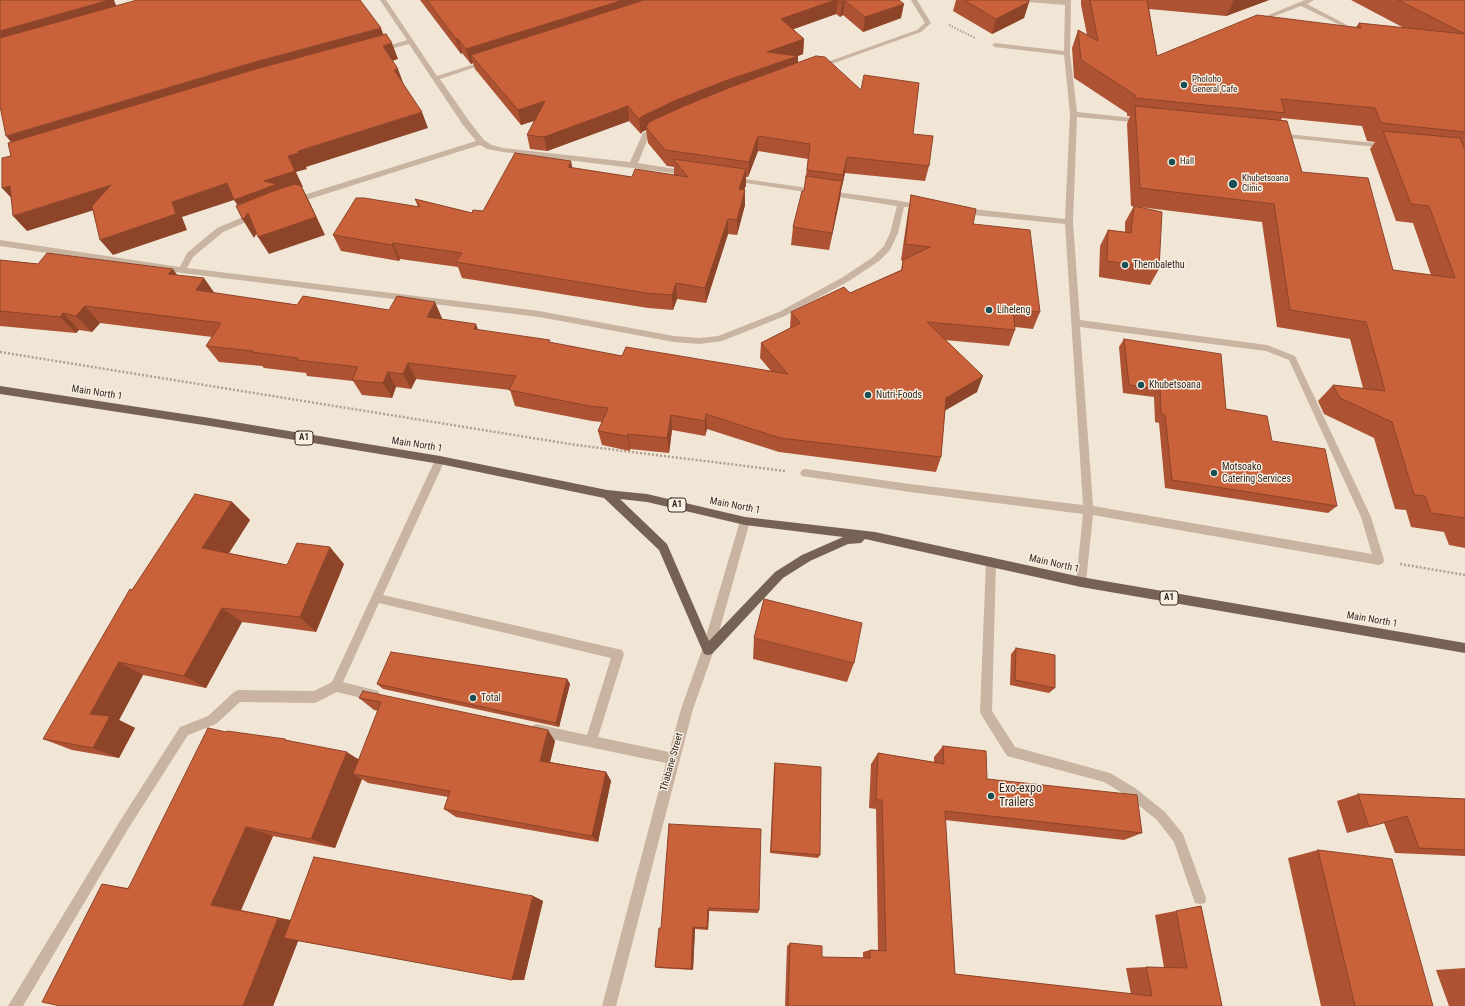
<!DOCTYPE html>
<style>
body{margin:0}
canvas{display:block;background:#f1e5d5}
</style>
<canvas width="1465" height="1006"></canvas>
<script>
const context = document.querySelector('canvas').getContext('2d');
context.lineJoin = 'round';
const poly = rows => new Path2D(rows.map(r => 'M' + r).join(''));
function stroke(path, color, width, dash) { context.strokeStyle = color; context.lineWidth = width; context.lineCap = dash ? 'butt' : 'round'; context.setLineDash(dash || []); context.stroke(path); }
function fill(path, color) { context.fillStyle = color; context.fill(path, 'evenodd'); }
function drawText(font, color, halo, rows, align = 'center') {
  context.font = font + ' "Roboto Condensed",sans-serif'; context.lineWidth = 3; context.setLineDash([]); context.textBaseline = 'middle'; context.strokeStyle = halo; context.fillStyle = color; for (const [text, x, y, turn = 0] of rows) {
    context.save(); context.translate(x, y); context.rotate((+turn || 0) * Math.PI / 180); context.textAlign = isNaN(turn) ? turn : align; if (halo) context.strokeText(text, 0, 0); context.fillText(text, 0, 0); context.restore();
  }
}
const pathFar1 = poly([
 [949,25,975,38]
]);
const path = poly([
 [0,352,576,445,785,471],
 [1400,564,1465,575]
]);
const minor = poly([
 [380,0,386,0,437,76,484,61,488,61,488,63,440,79,469,121,484,140,492,145,503,148,630,162,643,133,658,127,662,129,649,136,638,163,688,171,692,173,688,175,503,152,487,149,480,145,297,203,291,203,291,199,476,141,463,125,409,44,382,51,379,49,407,40,380,0],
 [911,0,917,0,931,23,921,32,820,68,816,68,816,66,917,30,925,23,911,0],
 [1024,0,1071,0,1070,53,1077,112,1143,119,1147,121,1143,123,1077,117,1073,222,1080,320,1267,345,1295,356,1371,517,1384,560,1383,563,1379,565,1093,515,1086,582,1085,585,1081,587,1077,585,1076,582,1083,514,910,492,802,476,800,473,802,470,805,469,910,484,1083,505,1065,224,963,214,959,211,963,208,1065,219,1070,114,1064,55,995,47,992,45,995,43,1064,51,1065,5,1027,2,1024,0],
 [1080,327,1266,351,1289,360,1361,517,1372,554,1093,506,1080,327],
 [1305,0,1314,0,1307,4,1349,26,1344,27,1301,6,1259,22,1254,21,1305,0],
 [1277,133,1385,144,1389,146,1385,148,1280,137,1277,137,1277,133],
 [730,177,901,201,910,203,911,205,910,207,904,207,898,233,890,250,879,261,849,281,785,316,722,341,700,344,674,342,539,317,182,273,0,246,0,240,180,267,187,253,217,228,255,212,258,213,258,217,223,232,193,257,187,268,539,311,674,336,700,338,718,336,779,312,843,277,873,257,884,246,890,233,897,206,733,181,729,179,730,177],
 [440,456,443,457,445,460,383,595,622,650,624,654,598,737,669,752,681,709,702,650,740,521,741,518,745,517,749,518,750,521,714,650,693,709,616,1006,602,1006,666,763,536,736,532,734,530,730,532,726,536,724,587,735,611,658,379,603,343,682,378,691,380,695,378,699,374,701,337,692,315,703,240,702,216,724,188,735,128,829,23,1006,8,1006,120,821,180,727,208,716,234,692,238,690,314,691,332,682,435,460,437,457,440,456],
 [991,557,995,559,996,562,992,711,1015,747,1110,773,1135,788,1165,812,1183,834,1206,898,1205,903,1200,904,1195,903,1174,842,1157,820,1127,796,1104,782,1007,756,982,716,980,712,986,562,987,559,991,557]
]);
const major = poly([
 [0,386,210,418,440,456,607,490,647,494,745,517,875,532,1081,577,1465,643,1465,653,1081,587,865,539,861,543,848,544,810,561,783,578,712,654,708,655,704,654,659,550,604,498,440,464,210,426,0,394,0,386],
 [620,499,647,502,745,525,843,537,802,555,775,572,709,641,667,544,620,499]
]);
const wall = poly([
 [420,0,899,0,901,18,863,32,843,15,840,17,836,14,793,29,804,39,803,54,798,56,798,63,861,90,913,134,929,166,925,181,845,173,841,191,829,250,791,245,793,227,804,191,808,159,758,151,748,177,746,177,746,185,744,190,745,205,737,235,728,234,706,303,677,299,673,310,648,308,462,278,458,267,400,259,399,261,341,251,333,235,418,207,415,199,472,213,483,211,572,168,632,177,674,175,674,167,667,166,648,143,646,130,642,132,641,134,629,121,547,151,530,149,527,135,534,121,521,125,475,69,473,63,471,64,462,53,461,54],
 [956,0,1029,0,1029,2,1024,18,992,34,953,11],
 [1081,0,1269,0,1226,16,1149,9,1157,56,1356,27,1359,23,1404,28,1351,0,1465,0,1465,548,1449,545,1444,532,1411,527,1406,510,1395,509,1374,438,1324,414,1318,401,1333,385,1363,388,1350,339,1277,327,1262,222,1131,206,1127,124,1130,116,1127,116,1127,113,1074,78,1072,48,1078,30,1087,35,1081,5],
 [1282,118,1362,126,1367,141,1375,142,1370,149,1396,221,1413,223,1431,275,1393,270,1302,172,1281,120],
 [911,195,973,224,1040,312,1033,329,1015,327,1015,330,1009,346,945,340,977,392,945,410,941,457,936,472,779,452,707,429,705,436,672,430,669,453,630,449,630,451,602,445,598,431,602,422,592,421,515,406,510,390,416,379,411,389,396,387,392,398,362,395,353,381,307,376,306,373,264,368,262,366,219,362,206,346,212,337,100,323,92,332,79,330,76,333,0,326,0,260,38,264,177,275,214,293,297,305,389,310,442,318,442,319,479,330,622,356,771,371,760,358,761,343,790,328,791,312,850,293,901,270,903,261,901,260,908,212],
 [1134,206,1159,269,1150,285,1099,277,1100,246,1108,230,1125,232,1125,222],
 [1124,339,1272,441,1337,506,1328,513,1165,488,1159,423,1155,422,1154,397,1123,393,1119,347],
 [232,502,250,520,229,553,287,565,344,564,316,632,242,622,206,688,143,675,119,720,135,728,119,758,72,750,43,739,132,590],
 [754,638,854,663,847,682,753,659],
 [1016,648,1055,688,1049,693,1010,685,1011,654],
 [567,679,570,684,559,727,383,689,377,684],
 [363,691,555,741,550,762,606,772,611,781,598,842,456,817,444,809,448,797,368,783,362,779,335,848,273,836,241,910,291,920,533,896,543,901,524,980,298,941,273,1006,60,1006,102,884,128,888,226,732,285,739,289,741,359,759,378,711,374,710,359,698],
 [943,746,987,779,1142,833,1124,840,945,820,955,974,1131,994,1126,968,1146,967,1164,968,1155,915,1201,906,1222,1006,785,1006,787,946,790,943,822,957,863,958,863,952,870,950,878,950,876,809,869,808,871,764,878,753,934,762,934,757],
 [775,763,820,855,818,858,770,853,774,767],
 [1358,794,1465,799,1465,856,1395,853,1384,823,1347,833,1337,801],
 [669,824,759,910,758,913,709,911,708,930,695,929,693,970,658,968,655,967,661,928],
 [1318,850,1433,1006,1321,1006,1288,858],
 [1465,968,1465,1006,1449,1006,1436,970]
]);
const shadedWall = poly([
 [109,0,114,0,120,16,0,50,0,31],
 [623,0,671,0,471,55,473,63,471,64,466,49],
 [835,0,838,0,836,14,780,34,781,19],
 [1234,0,1269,0,1226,16],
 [845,1,843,15,840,17,842,2],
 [1029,2,1024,18,992,34,996,19],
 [904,4,901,18,863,32,865,17],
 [381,28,387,44,19,152,6,136,251,63],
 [456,39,458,39,462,53,461,54],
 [804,39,803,54,784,61,798,56,797,70,646,127,646,130,642,132,641,134,639,120,641,117,767,52],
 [392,43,398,59,389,62,383,46],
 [398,69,404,85,394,70],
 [545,101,548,116,521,125,518,110],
 [628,106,629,121,547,151,544,137],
 [422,112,428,128,306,167,307,169,296,172,303,187,302,187,310,203,325,235,269,254,258,237,258,231,254,238,243,220,244,215,234,200,182,217,187,230,113,255,100,240,172,202,227,183,264,181,288,156,298,151],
 [758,136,758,151,748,177,749,162],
 [847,157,845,173,841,191,843,175],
 [571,161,574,176,568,167],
 [746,169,746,185,738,205,739,189],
 [842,181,840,199,829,250,832,233],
 [111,185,123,201,27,231,13,216],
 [10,186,16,203,2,188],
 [745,190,745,205,737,235,737,220],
 [728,219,728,234,706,303,705,288],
 [393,243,400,259,399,261,392,245],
 [173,269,185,286,168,274],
 [204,278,216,295,196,290],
 [676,283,677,299,673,310,672,295],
 [435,302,442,318,434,333,427,317],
 [85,306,100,323,92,332,76,316],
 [63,313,79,330,76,333,60,317],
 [476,324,482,340,474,329],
 [408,363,416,379,411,389,403,374],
 [388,372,396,387,392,398,383,383],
 [983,376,977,392,941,413,946,398],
 [706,414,707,429,705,436,705,421],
 [671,415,672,430,669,453,667,438],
 [628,434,630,449,630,451,627,436],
 [232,502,250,520,222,564,202,548],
 [330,547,344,564,316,632,300,617],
 [222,608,242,622,206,688,184,676],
 [119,662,143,675,119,720,135,728,119,758,93,748,90,714],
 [567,679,570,684,559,727,556,723],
 [548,730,555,741,548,770,540,761],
 [347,752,367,765,353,774,362,779,335,848,311,839],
 [606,772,611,781,598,842,592,836],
 [246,827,273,836,241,910,211,905],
 [533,896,543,901,524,980,512,980],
 [708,908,709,911,708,930,707,928],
 [278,918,305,923,273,1006,243,1006],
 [693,927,695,929,693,970,691,969]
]);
const building = poly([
 [0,0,109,0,0,31,0,0],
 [137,0,360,0,381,28,251,63,6,136,0,106,0,38,137,0],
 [427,0,623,0,466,49,458,39,456,39,427,0],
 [644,0,835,0,781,19,804,39,767,52,798,56,725,81,674,101,641,117,639,120,628,106,544,137,527,135,545,101,518,110,471,55,644,0],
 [839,0,899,0,904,4,865,17,845,1,842,2,839,0],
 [964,0,1029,0,1029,2,996,19,964,0],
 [1090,0,1147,0,1157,56,1257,15,1361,28,1359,23,1465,34,1398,0,1465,0,1465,132,1381,123,1375,108,1281,99,1285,113,1135,98,1135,95,1081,60,1078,30,1098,41,1090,0],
 [386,34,392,43,383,46,398,69,394,70,422,112,298,151,299,153,288,156,295,171,264,181,277,184,234,200,227,183,172,202,176,214,100,240,92,206,111,185,13,216,10,186,2,188,2,158,11,156,8,143,256,69,386,34],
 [816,56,825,57,861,90,864,75,919,83,913,134,933,136,929,166,847,157,843,175,807,170,810,144,758,136,749,162,665,150,646,127,649,122,682,107,731,87,816,56],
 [1135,106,1287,121,1302,172,1368,178,1393,270,1455,278,1429,206,1411,204,1383,131,1460,138,1465,150,1465,518,1431,513,1425,496,1414,495,1392,422,1340,398,1333,385,1385,391,1366,322,1290,310,1274,204,1140,188,1135,106],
 [515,153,571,161,568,167,632,177,635,169,688,177,673,159,746,169,739,189,745,190,737,220,728,219,705,288,676,283,672,295,646,293,456,262,462,253,393,243,392,245,333,235,356,198,364,198,420,207,415,199,472,213,473,210,483,211,515,153],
 [806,176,842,181,832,233,793,227,802,191,804,191,806,176],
 [295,184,301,186,316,217,258,237,248,213,243,220,236,206,268,193,295,184],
 [911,195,976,209,973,224,1030,230,1040,312,1013,310,1015,330,927,322,983,376,946,398,941,457,780,438,706,414,705,421,671,415,667,438,628,434,627,436,598,431,608,408,589,406,509,390,516,376,408,363,403,374,388,372,383,383,352,380,358,367,297,360,298,358,252,352,253,351,206,346,221,323,85,306,76,316,63,313,60,317,0,311,0,260,38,264,47,253,173,269,168,274,204,278,196,290,297,305,303,296,389,310,397,296,435,302,427,317,476,324,474,329,550,340,549,342,622,356,626,347,788,374,761,343,800,323,791,312,844,287,850,293,902,270,903,260,930,247,905,244,911,195],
 [1134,206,1162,212,1159,269,1107,261,1108,230,1131,233,1134,206],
 [1124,339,1221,354,1226,409,1267,416,1272,441,1325,449,1337,506,1172,480,1165,415,1161,414,1160,389,1129,385,1124,339],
 [195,494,232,502,202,548,287,565,297,543,330,547,300,617,222,608,184,676,119,662,90,714,110,716,93,748,43,739,130,589,132,590,195,494],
 [764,599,862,623,854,663,754,638,764,599],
 [1016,648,1055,655,1055,688,1015,680,1016,648],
 [391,652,567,679,556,723,377,684,391,652],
 [363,691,548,730,540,761,606,772,592,836,444,809,450,791,353,774,381,702,359,698,363,691],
 [208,728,226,732,227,731,285,739,285,740,347,752,311,839,246,827,211,905,278,918,243,1006,60,1006,42,1002,102,884,128,889,208,728],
 [943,746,986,751,987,779,1137,795,1142,833,945,811,955,974,1152,996,1146,967,1187,968,1176,911,1201,906,1222,1006,788,1006,790,943,822,946,822,957,870,958,870,950,886,951,882,800,876,800,878,753,944,764,943,746],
 [775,763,821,767,820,855,771,851,775,763],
 [1358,794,1465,799,1465,850,1419,848,1407,816,1369,827,1358,794],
 [669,824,761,829,759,910,708,908,707,928,693,927,691,969,655,967,659,928,661,928,669,824],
 [1318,850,1392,859,1433,1006,1355,1006,1318,850],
 [314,857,533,896,512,980,284,938,314,857]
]);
const markers = [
 [1184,85,4,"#194f55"],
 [1172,162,4,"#194f55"],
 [1233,184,5,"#194f55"],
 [1125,265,4,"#194f55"],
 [989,310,4,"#194f55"],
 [1141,385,4,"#194f55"],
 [868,395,4,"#194f55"],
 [1214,473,4,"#194f55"],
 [473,698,4,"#194f55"],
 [991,796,4,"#194f55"]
];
const farPoinames = [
 ["Pholoho",1192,80],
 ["General Cafe",1192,90],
 ["Hall",1180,162],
 ["Khubetsoana",1242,179],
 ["Clinic",1242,189]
];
const shields = [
 [304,438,18],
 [677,505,18],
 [1169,598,18]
];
const shieldNames = [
 ["A1",304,438],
 ["A1",677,505],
 ["A1",1169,598]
];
const poiNames = [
 ["Thembalethu",1133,265],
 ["Liheleng",997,310],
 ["Khubetsoana",1149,385],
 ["Nutri-Foods",876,395],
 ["Motsoako",1222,467],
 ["Catering Services",1222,479],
 ["Total",481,698]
];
const streetNames = [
 ["Main North 1",97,393,9],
 ["Main North 1",417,445,9],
 ["Main North 1",735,506,11],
 ["Main North 1",1054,564,13],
 ["Main North 1",1372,620,10],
 ["Thabane Street",672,762,-74]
];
const nearPoinames = [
 ["Exo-expo",999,789],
 ["Trailers",999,803]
];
stroke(pathFar1, '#b49e8c', 2, [1.5, 1.5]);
stroke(path, '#b49e8c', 2.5, [2, 2]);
fill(minor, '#c9b4a1');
fill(major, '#766155');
fill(wall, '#ad5333');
fill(shadedWall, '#8d4429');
fill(building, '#c9613b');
stroke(building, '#8d4429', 1);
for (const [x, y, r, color] of markers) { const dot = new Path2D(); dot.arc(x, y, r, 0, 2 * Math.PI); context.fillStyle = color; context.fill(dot); stroke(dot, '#f9efe1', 1.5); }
drawText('9px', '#332924', '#f9efe1', farPoinames, 'left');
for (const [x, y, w] of shields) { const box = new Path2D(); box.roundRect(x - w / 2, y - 7, w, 14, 3); context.fillStyle = '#f9efe1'; context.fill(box); stroke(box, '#332924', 1); }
drawText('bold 9px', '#332924', null, shieldNames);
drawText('10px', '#332924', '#f9efe1', poiNames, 'left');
drawText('10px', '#332924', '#f9efe1', streetNames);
drawText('12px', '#332924', '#f9efe1', nearPoinames, 'left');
</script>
